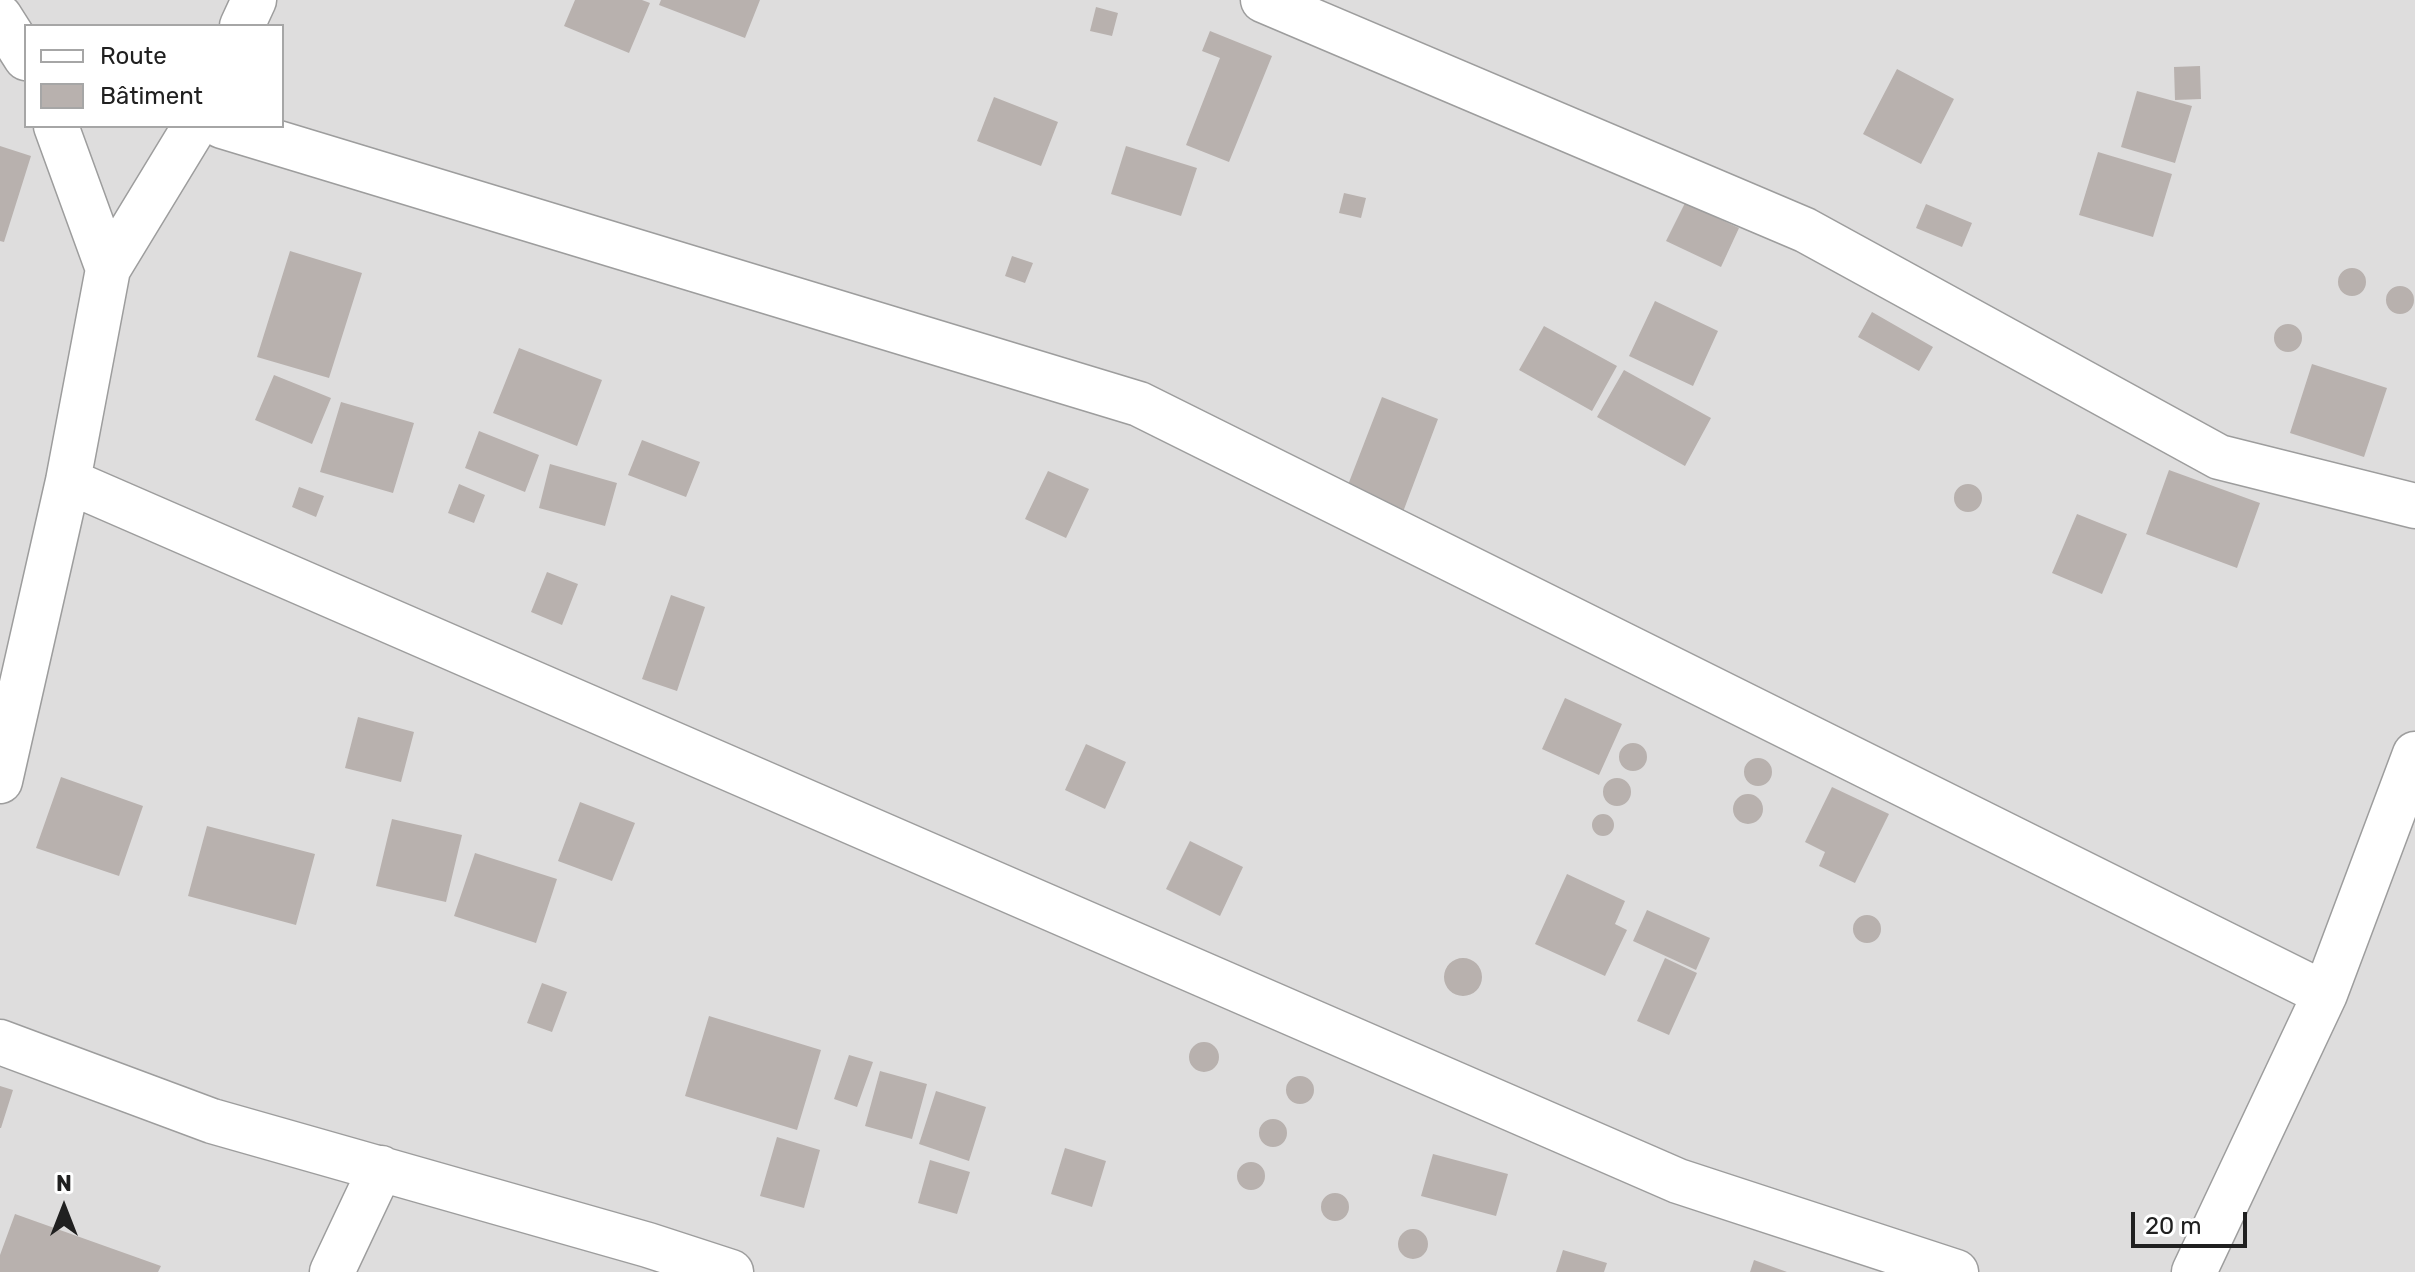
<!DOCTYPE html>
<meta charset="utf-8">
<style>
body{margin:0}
#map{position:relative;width:2415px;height:1272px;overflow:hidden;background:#efece8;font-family:Rubik,sans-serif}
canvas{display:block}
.legend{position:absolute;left:24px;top:24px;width:260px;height:104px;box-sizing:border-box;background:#fff;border:2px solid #a6a6a6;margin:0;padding:10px 14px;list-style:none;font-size:24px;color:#202020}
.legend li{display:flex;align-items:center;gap:16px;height:40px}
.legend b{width:40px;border:2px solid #a6a6a6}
.north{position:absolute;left:24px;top:1168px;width:80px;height:80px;-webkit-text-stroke:6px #fff;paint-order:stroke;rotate:0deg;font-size:22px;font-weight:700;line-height:32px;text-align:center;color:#202020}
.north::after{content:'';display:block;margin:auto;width:28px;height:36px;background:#202020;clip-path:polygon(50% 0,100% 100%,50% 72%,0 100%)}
.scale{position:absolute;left:2131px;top:1212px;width:116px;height:36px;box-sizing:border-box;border:4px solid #202020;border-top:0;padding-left:10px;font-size:24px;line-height:28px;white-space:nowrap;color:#202020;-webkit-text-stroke:6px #fff;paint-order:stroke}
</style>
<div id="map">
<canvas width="2415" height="1272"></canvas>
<ul class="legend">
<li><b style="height:10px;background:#fff"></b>Route</li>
<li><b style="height:22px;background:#b8b1ae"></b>Bâtiment</li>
</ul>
<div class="north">N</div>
<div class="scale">20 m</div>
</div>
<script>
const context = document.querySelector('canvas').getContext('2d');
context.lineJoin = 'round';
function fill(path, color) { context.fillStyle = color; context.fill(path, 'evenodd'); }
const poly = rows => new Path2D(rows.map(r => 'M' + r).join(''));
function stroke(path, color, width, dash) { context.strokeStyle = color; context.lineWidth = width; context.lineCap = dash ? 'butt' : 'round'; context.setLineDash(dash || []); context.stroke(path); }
const residential = poly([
 [0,0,2415,0,2415,1272,0,1272],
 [26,26,282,26,282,126,26,126]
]);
const building = poly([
 [575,0,642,0,650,3,629,53,564,26],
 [661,0,760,0,745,38,659,5],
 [1096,7,1118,13,1112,36,1090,31],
 [1210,31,1272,56,1229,162,1186,145,1220,58,1202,51],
 [2200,66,2201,99,2175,100,2174,67],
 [1897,69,1954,99,1921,164,1863,134],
 [2137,91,2192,106,2175,163,2121,147],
 [994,97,1058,122,1041,166,977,141],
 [0,146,31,156,4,242,0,241],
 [1126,146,1197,168,1181,216,1111,194],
 [2098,152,2172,174,2153,237,2079,215],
 [1344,193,1366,198,1361,218,1339,213],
 [1685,203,1739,228,1721,267,1666,241],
 [1926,204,1972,223,1962,247,1916,228],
 [290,251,362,273,329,378,257,357],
 [1012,256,1033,263,1025,283,1005,276],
 '2338 282a14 14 0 1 1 28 0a14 14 0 1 1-28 0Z',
 '2386 300a14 14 0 1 1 28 0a14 14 0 1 1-28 0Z',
 [1655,301,1718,331,1693,386,1629,356],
 [1872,312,1933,347,1919,371,1858,337],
 '2274 338a14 14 0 1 1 28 0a14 14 0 1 1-28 0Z',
 [1544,326,1617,366,1592,411,1519,370],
 [519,348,602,380,577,446,493,413],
 [2312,364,2387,388,2364,457,2290,433],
 [1624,370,1711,418,1685,466,1597,417],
 [274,375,331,398,312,444,255,420],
 [1382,397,1438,419,1403,512,1346,490],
 [341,402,414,423,393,493,320,472],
 [479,431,539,455,525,492,465,468],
 [642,440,700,462,686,497,628,475],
 [550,464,617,483,605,526,539,508],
 [2169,470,2260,503,2237,568,2146,534],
 [1048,471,1089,489,1066,538,1025,519],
 '1954 498a14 14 0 1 1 28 0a14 14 0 1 1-28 0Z',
 [459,484,485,495,474,523,448,513],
 [299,487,324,496,316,517,292,507],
 [2077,514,2127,534,2102,594,2052,573],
 [547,572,578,584,562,625,531,612],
 [671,595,705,607,677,691,642,679],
 [1565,698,1622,724,1599,775,1542,749],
 [358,717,414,732,401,782,345,768],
 '1619 757a14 14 0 1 1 28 0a14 14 0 1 1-28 0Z',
 [1086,744,1126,762,1105,809,1065,790],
 '1744 772a14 14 0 1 1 28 0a14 14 0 1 1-28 0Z',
 [61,777,143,806,119,876,36,848],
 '1603 792a14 14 0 1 1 28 0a14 14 0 1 1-28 0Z',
 [1832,787,1889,814,1855,883,1819,866,1825,852,1805,842],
 '1733 809a15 15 0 1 1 30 0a15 15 0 1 1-30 0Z',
 [580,802,635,823,612,881,558,861],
 '1592 825a11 11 0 1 1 22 0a11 11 0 1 1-22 0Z',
 [392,819,462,835,446,902,376,886],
 [207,826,315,854,296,925,188,896],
 [1190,841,1243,867,1220,916,1166,889],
 [475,853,557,879,536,943,454,916],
 [1567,874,1625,901,1615,924,1627,930,1605,976,1535,944],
 [1647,910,1710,938,1696,970,1633,941],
 '1853 929a14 14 0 1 1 28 0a14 14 0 1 1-28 0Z',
 '1444 977a19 19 0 1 1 38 0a19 19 0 1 1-38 0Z',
 [1665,958,1697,973,1669,1035,1637,1021],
 [542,983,567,992,552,1032,527,1023],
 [709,1016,821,1050,797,1130,685,1096],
 '1189 1057a15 15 0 1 1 30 0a15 15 0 1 1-30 0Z',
 [849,1055,873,1062,857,1107,834,1099],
 [880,1071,927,1084,912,1139,865,1126],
 '1286 1090a14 14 0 1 1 28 0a14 14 0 1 1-28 0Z',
 [0,1086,13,1090,1,1128,0,1128],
 [936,1091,986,1107,969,1161,919,1144],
 '1259 1133a14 14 0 1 1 28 0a14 14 0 1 1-28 0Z',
 [777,1137,820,1150,804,1208,760,1196],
 [1065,1148,1106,1161,1092,1207,1051,1194],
 [1433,1154,1508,1174,1496,1216,1421,1196],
 [930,1160,970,1172,957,1214,918,1203],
 '1237 1176a14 14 0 1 1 28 0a14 14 0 1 1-28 0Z',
 '1321 1207a14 14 0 1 1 28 0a14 14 0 1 1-28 0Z',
 [15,1214,161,1266,158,1272,0,1272,0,1255],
 '1398 1244a15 15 0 1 1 30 0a15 15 0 1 1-30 0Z',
 [1563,1250,1607,1263,1604,1272,1556,1272],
 [1754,1260,1787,1272,1750,1272]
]);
const minor = poly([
 [1263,0,1805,230,2219,457,2415,506],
 [0,17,26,58],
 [242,26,254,0],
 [222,126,1139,404,2325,994],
 [108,269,195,126],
 [68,481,1678,1181,1956,1272],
 [0,781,68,481,108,269,56,126],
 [0,1042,212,1121,648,1245,731,1272],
 [332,1272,381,1168],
 [2194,1272,2325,994,2415,754]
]);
fill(residential, '#dedddd');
fill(building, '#b8b1ae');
stroke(minor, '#9d9d9d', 47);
stroke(minor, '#fff', 44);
</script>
